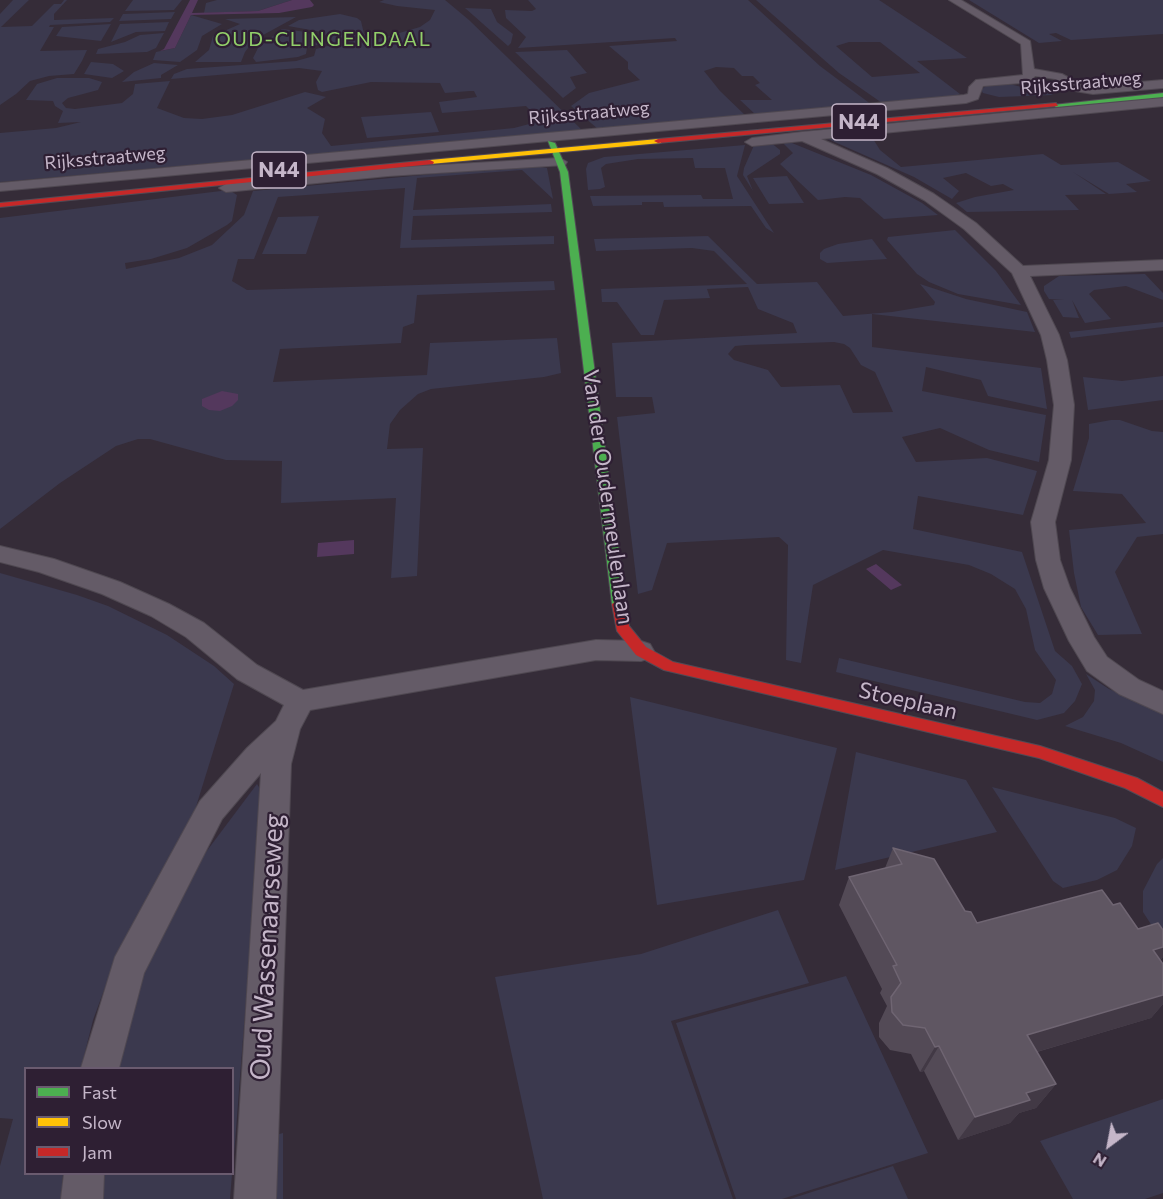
<!DOCTYPE html>
<style>
body{margin:0}
#map{position:relative;width:1163px;height:1199px;overflow:hidden;background:#352c38;font-family:Commissioner,sans-serif}
canvas{display:block}
.legend{position:absolute;left:24px;top:1067px;width:210px;height:108px;box-sizing:border-box;background:#2e1f33;border:2px solid #6a5b6f;margin:0;padding:8px 10px;list-style:none;font-size:18px;color:#c5b6c9}
.legend li{display:flex;align-items:center;gap:12px;height:30px}
.legend b{width:30px;border:2px solid #6a5b6f}
.north{position:absolute;left:1079px;top:1115px;width:60px;height:60px;-webkit-text-stroke:4px #2e1f33;paint-order:stroke;rotate:212deg;font-size:16px;font-weight:700;line-height:24px;text-align:center;color:#c5b6c9}
.north::after{content:'';display:block;margin:auto;width:21px;height:27px;background:#c5b6c9;clip-path:polygon(50% 0,100% 100%,50% 72%,0 100%)}
</style>
<div id="map">
<canvas width="1163" height="1199"></canvas>
<ul class="legend">
<li><b style="height:8px;background:#4caf50"></b>Fast</li>
<li><b style="height:8px;background:#ffc107"></b>Slow</li>
<li><b style="height:8px;background:#c62828"></b>Jam</li>
</ul>
<div class="north">N</div>
</div>
<script>
const context = document.querySelector('canvas').getContext('2d');
context.lineJoin = 'round';
function fill(path, color) { context.fillStyle = color; context.fill(path, 'evenodd'); }
const poly = rows => new Path2D(rows.map(r => 'M' + r).join(''));
function stroke(path, color, width, dash) { context.strokeStyle = color; context.lineWidth = width; context.lineCap = dash ? 'butt' : 'round'; context.setLineDash(dash || []); context.stroke(path); }
function drawText(font, color, halo, rows, align = 'center') {
  context.font = font + ' Commissioner,sans-serif'; context.lineWidth = 4.5; context.setLineDash([]); context.textBaseline = 'middle'; context.strokeStyle = halo; context.fillStyle = color; for (const [text, x, y, turn = 0] of rows) {
    context.save(); context.translate(x, y); context.rotate((+turn || 0) * Math.PI / 180); context.textAlign = isNaN(turn) ? turn : align; if (halo) context.strokeText(text, 0, 0); context.fillText(text, 0, 0); context.restore();
  }
}
const green = poly([
 [13,0,29,0,1,27,32,26,54,4,61,4,64,0,67,0,54,14,54,20,114,18,110,22,50,25,49,27,54,27,40,51,87,50,82,61,74,74,49,76,30,81,16,94,0,105,0,14],
 [133,0,182,0,174,10,125,11],
 [217,0,292,0,258,11,204,13,206,3],
 [384,0,445,0,469,20,582,130,0,182,0,133,56,128,81,122,58,123,63,111,55,106,53,101,26,100,37,84,57,78,89,78,102,82,98,90,68,98,62,103,66,108,75,109,122,103,133,94,135,84,170,81,157,108,184,118,202,119,232,115,305,92,318,95,326,97,307,108,325,119,322,133,331,146,514,128,533,123,535,119,533,113,526,106,442,113,439,102,477,97,474,91,470,91,445,93,440,83,371,82,322,92,318,90,316,82,322,71,299,68,171,79,174,74,187,69,296,61,314,56,316,49,331,45,328,37,322,32,288,26,299,20,340,14,357,18,361,21,364,34,375,40,420,27,430,20,435,10,397,6,379,2],
 [528,0,748,0,820,66,872,105,756,115,740,100,772,100,755,85,760,83,753,76,742,76,734,68,716,67,704,71,720,91,746,116,598,129,571,106,589,93,640,80,628,69,628,62,609,46,677,41,675,38,518,48,526,37,506,18,505,10,532,11,536,9],
 [756,0,879,0,967,58,917,61,960,94,952,97,882,103,839,73],
 [849,42,880,42,920,73,872,77,836,46],
 [969,0,1163,0,1163,34,1071,40,1056,33,1049,34,1062,41,1039,43],
 [465,8,491,9,497,22,513,34,511,43,508,46],
 [175,12,171,19,119,21,123,14],
 [191,15,222,24,202,36,197,50,180,62,153,60,156,52,175,48],
 [296,17,254,40,245,52,241,62,195,62,209,50,213,36,240,24,225,19],
 [169,22,165,31,136,32,111,42,120,24],
 [111,24,101,41,56,36,62,27],
 [282,29,307,32,314,36,320,44,307,48,306,54,298,57,256,62,253,58,258,48],
 [164,33,156,48,147,52,96,54,98,49,125,42,140,35],
 [567,50,587,73,570,77,576,88,563,98,515,52],
 [91,62,113,64,124,71,112,78,84,74],
 [154,63,178,65,161,75,161,78,122,82,134,72],
 [1005,83,1051,94,1053,95,999,97,983,93,981,90,988,84],
 [431,112,439,132,367,138,361,117],
 [870,134,880,150,901,167,1043,154,1061,165,1118,162,1151,181,1126,184,1137,192,1109,194,1073,172,1106,194,1065,195,1079,210,967,212,956,203,975,197,1014,190,1003,184,991,186,966,173,943,178,959,191,952,199,914,177,828,139],
 [787,141,871,175,922,203,938,215,884,219,860,198,845,197,818,200,780,164,793,153,782,142],
 [770,142,780,150,780,154,747,176,753,191,743,175,744,168,755,143],
 [745,145,737,176,774,233,766,228,751,206,664,207,663,202,642,202,642,205,593,206,590,196,701,195,703,199,733,199,725,168,695,168,693,158,638,159,606,164,601,168,605,187,600,189,588,190,586,169,588,163,604,157],
 [529,165,547,168,553,199,522,170,417,178,413,210,551,204,552,212,413,216,411,240,554,236,554,244,400,248,405,188,278,197,254,259,238,259,232,281,247,290,554,281,555,290,417,295,414,323,403,327,401,343,280,349,273,382,427,375,430,343,557,338,561,373,544,377,431,389,418,394,400,410,390,424,387,449,423,448,417,576,391,578,396,498,281,503,282,461,226,460,150,439,138,439,116,446,60,483,0,529,0,218,229,190,237,195,232,221,227,225,187,248,151,259,125,263,126,269,179,258,212,245,244,215,253,191],
 [787,176,804,203,769,204,753,178],
 [319,216,306,254,262,254,278,217],
 [955,230,996,271,1021,305,958,294,929,282,917,274,887,240,888,237],
 [708,236,757,284,817,282,843,316,892,312,934,305,935,302,920,284,966,299,1027,312,1035,332,872,314,872,347,1041,368,1047,409,988,396,981,380,926,367,922,391,1046,415,1039,462,989,450,940,428,902,437,916,462,987,458,1037,471,1023,515,918,496,913,529,1022,552,1055,651,1072,666,1082,684,1075,701,1064,713,1037,720,836,672,839,658,1025,702,1040,703,1052,694,1056,680,1035,650,1026,609,1015,589,991,574,969,565,883,550,813,585,801,663,786,660,788,545,779,537,667,543,652,590,638,594,617,417,655,413,652,397,616,397,612,343,797,333,793,323,758,309,748,287,707,289,710,298,664,300,654,335,641,335,617,302,602,302,601,289,747,284,714,251,692,248,596,251,594,239],
 [834,342,844,344,850,348,861,365,875,372,893,412,853,413,840,385,781,387,768,370,734,360,728,354,735,346,746,345],
 [872,239,887,259,827,263,820,259,820,253,824,249,838,244],
 [1145,274,1163,293,1163,300,1126,286,1094,290,1089,294,1111,319,1085,323,1072,300,1079,318,1063,317,1053,300,1064,300,1049,299,1044,291,1044,286,1059,276],
 [1163,322,1163,327,1071,338,1069,332],
 [1163,376,1163,400,1088,410,1083,377,1122,381],
 [1111,420,1120,420,1152,431,1163,432,1163,534,1137,537,1115,572,1142,634,1098,635,1081,607,1074,573,1069,530,1146,523,1122,494,1073,491,1089,438,1089,424],
 [0,573,77,595,108,606,167,635,214,666,234,684,195,810,114,963,93,1020,81,1068,26,1068,26,1174,63,1174,61,1199,0,1199,0,1166,13,1119,0,1118],
 [1086,674,1109,689,1163,712,1163,762,1121,743,1065,726,1083,717,1094,701,1095,690],
 [630,697,837,748,804,880,657,905],
 [856,752,966,780,997,832,835,870],
 [257,784,262,792,233,1168,232,1068,114,1068,125,1019,154,942,185,880],
 [992,787,1115,818,1136,828,1132,846,1117,870,1097,880,1063,888,1053,881],
 [1163,858,1163,943,1143,912,1143,891,1157,864],
 [778,910,809,983,671,1021,733,1199,543,1199,495,977,641,954],
 [846,976,928,1153,782,1199,736,1199,676,1023],
 [1163,1099,1163,1193,1145,1199,1073,1199,1040,1141],
 [283,1133,283,1199,267,1199,272,1136],
 [893,1166,908,1199,790,1199],
 [100,1174,232,1174,230,1199,98,1199]
]);
const water = poly([
 [190,0,198,0,192,13,258,11,292,0,310,0,314,5,312,7,279,13,191,15,175,48,160,51,164,49],
 [222,391,238,394,238,400,232,406,220,411,209,410,202,406,202,399],
 [354,540,354,554,317,557,318,543],
 [876,564,902,585,891,590,866,569]
]);
const street = poly([
 [949,0,961,0,1030,41,1034,69,1062,74,1082,85,1093,86,1163,80,1163,88,1093,94,1075,91,1055,79,1035,76,1033,79,1021,83,983,86,978,99,966,103,0,191,0,183,964,95,968,94,969,87,976,80,1023,75,1021,44,949,0],
 [1163,98,1163,106,821,139,887,168,934,194,976,223,1023,266,1163,260,1163,270,1030,276,1059,335,1067,360,1074,405,1071,460,1055,522,1060,560,1070,588,1094,637,1107,657,1139,680,1163,691,1163,714,1119,694,1087,671,1069,641,1044,588,1036,560,1031,522,1049,460,1054,405,1047,360,1041,335,1012,273,964,229,924,200,877,174,802,141,752,146,745,142,752,138,802,132,1163,98],
 [560,158,567,162,565,165,388,176,226,192,219,188,226,184,388,168,560,158],
 [0,546,54,559,120,582,169,604,204,623,257,665,303,690,596,640,641,641,650,644,654,651,650,658,641,661,596,660,310,710,300,729,291,764,276,1199,234,1199,261,773,222,819,144,973,119,1068,81,1068,115,957,200,801,247,748,276,721,284,705,237,679,186,637,151,616,102,594,39,572,0,562,0,546],
 [64,1174,104,1174,103,1199,61,1199,64,1174]
]);
const fast = poly([
 [1163,93,1163,97,1056,107,1053,105,1163,93],
 [548,141,555,143,568,172,626,604,619,609,612,604,560,172,548,141]
]);
const slow = poly([
 [658,139,661,139,661,143,430,164,426,162,430,160,658,139]
]);
const jam = poly([
 [1056,103,1058,106,658,143,654,141,658,139,1056,103],
 [430,160,434,162,433,164,0,207,0,203,430,160],
 [619,599,626,604,629,626,646,647,673,662,1040,746,1137,778,1163,792,1163,807,1125,788,1039,758,664,670,636,655,617,631,612,604,619,599]
]);
const wall = poly([
 [893,848,965,911,977,923,1113,905,1138,929,1163,930,1163,957,1160,960,1163,964,1163,1004,1151,1018,1037,1052,1056,1084,1036,1108,1019,1113,1010,1123,958,1140,924,1071,920,1072,911,1054,890,1050,879,1037,879,1023,887,1006,880,993,882,989,839,905,849,877,885,868]
]);
const shadedWall = poly([
 [1163,947,1163,957,1151,972,1153,950],
 [1163,995,1163,1004,1151,1018,1009,1060,1027,1035],
 [939,1046,924,1071,920,1072,935,1047],
 [1056,1084,1036,1108,1019,1113,1010,1123,958,1140,975,1117,1026,1093]
]);
const building = poly([
 [893,848,934,859,965,911,971,912,977,923,1102,890,1113,905,1120,903,1138,929,1158,923,1163,930,1163,947,1153,950,1163,964,1163,995,1027,1035,1056,1084,1026,1093,1030,1100,975,1117,939,1046,935,1047,925,1028,903,1025,892,1012,891,997,901,983,893,966,897,965,849,877,902,864,893,848]
]);
const farStreetnames = [
 ["Rijksstraatweg",1081,83,-5],
 ["Rijksstraatweg",589,113,-5],
 ["Rijksstraatweg",105,158,-5]
];
const farNeighbourhoodnames = [
 ["OUD-CLINGENDAAL",323,39]
];
const shields = [
 [859,122,54],
 [279,170,54]
];
const shieldNames = [
 ["N44",859,122],
 ["N44",279,170]
];
const streetNames = [
 ["Van der Oudermeulenlaan",608,497,82],
 ["Stoeplaan",908,701,13]
];
const nearStreetnames = [
 ["Oud Wassenaarseweg",267,947,-87]
];
fill(green, '#3b394e');
fill(water, '#54385d');
stroke(street, '#4f4851', 2);
stroke(fast, '#524a55', 2);
stroke(slow, '#524a55', 2);
stroke(jam, '#524a55', 2);
fill(street, '#645b67');
fill(fast, '#4caf50');
fill(slow, '#ffc107');
fill(jam, '#c62828');
fill(wall, '#534a56');
fill(shadedWall, '#423945');
fill(building, '#5f5662');
stroke(building, '#6f6572', 1.5);
drawText('18px', '#c5b6c9', '#2e1f33', farStreetnames);
context.letterSpacing = '1.5px';
drawText('20px', '#92cf6a', '#2e1f33', farNeighbourhoodnames);
context.letterSpacing = '0px';
for (const [x, y, w] of shields) { const box = new Path2D(); box.roundRect(x - w / 2, y - 18, w, 36, 4.5); context.fillStyle = '#2e1f33'; context.fill(box); stroke(box, '#c5b6c9', 1.5); }
drawText('bold 21px', '#c5b6c9', null, shieldNames);
drawText('22px', '#c5b6c9', '#2e1f33', streetNames);
drawText('27px', '#c5b6c9', '#2e1f33', nearStreetnames);
</script>
